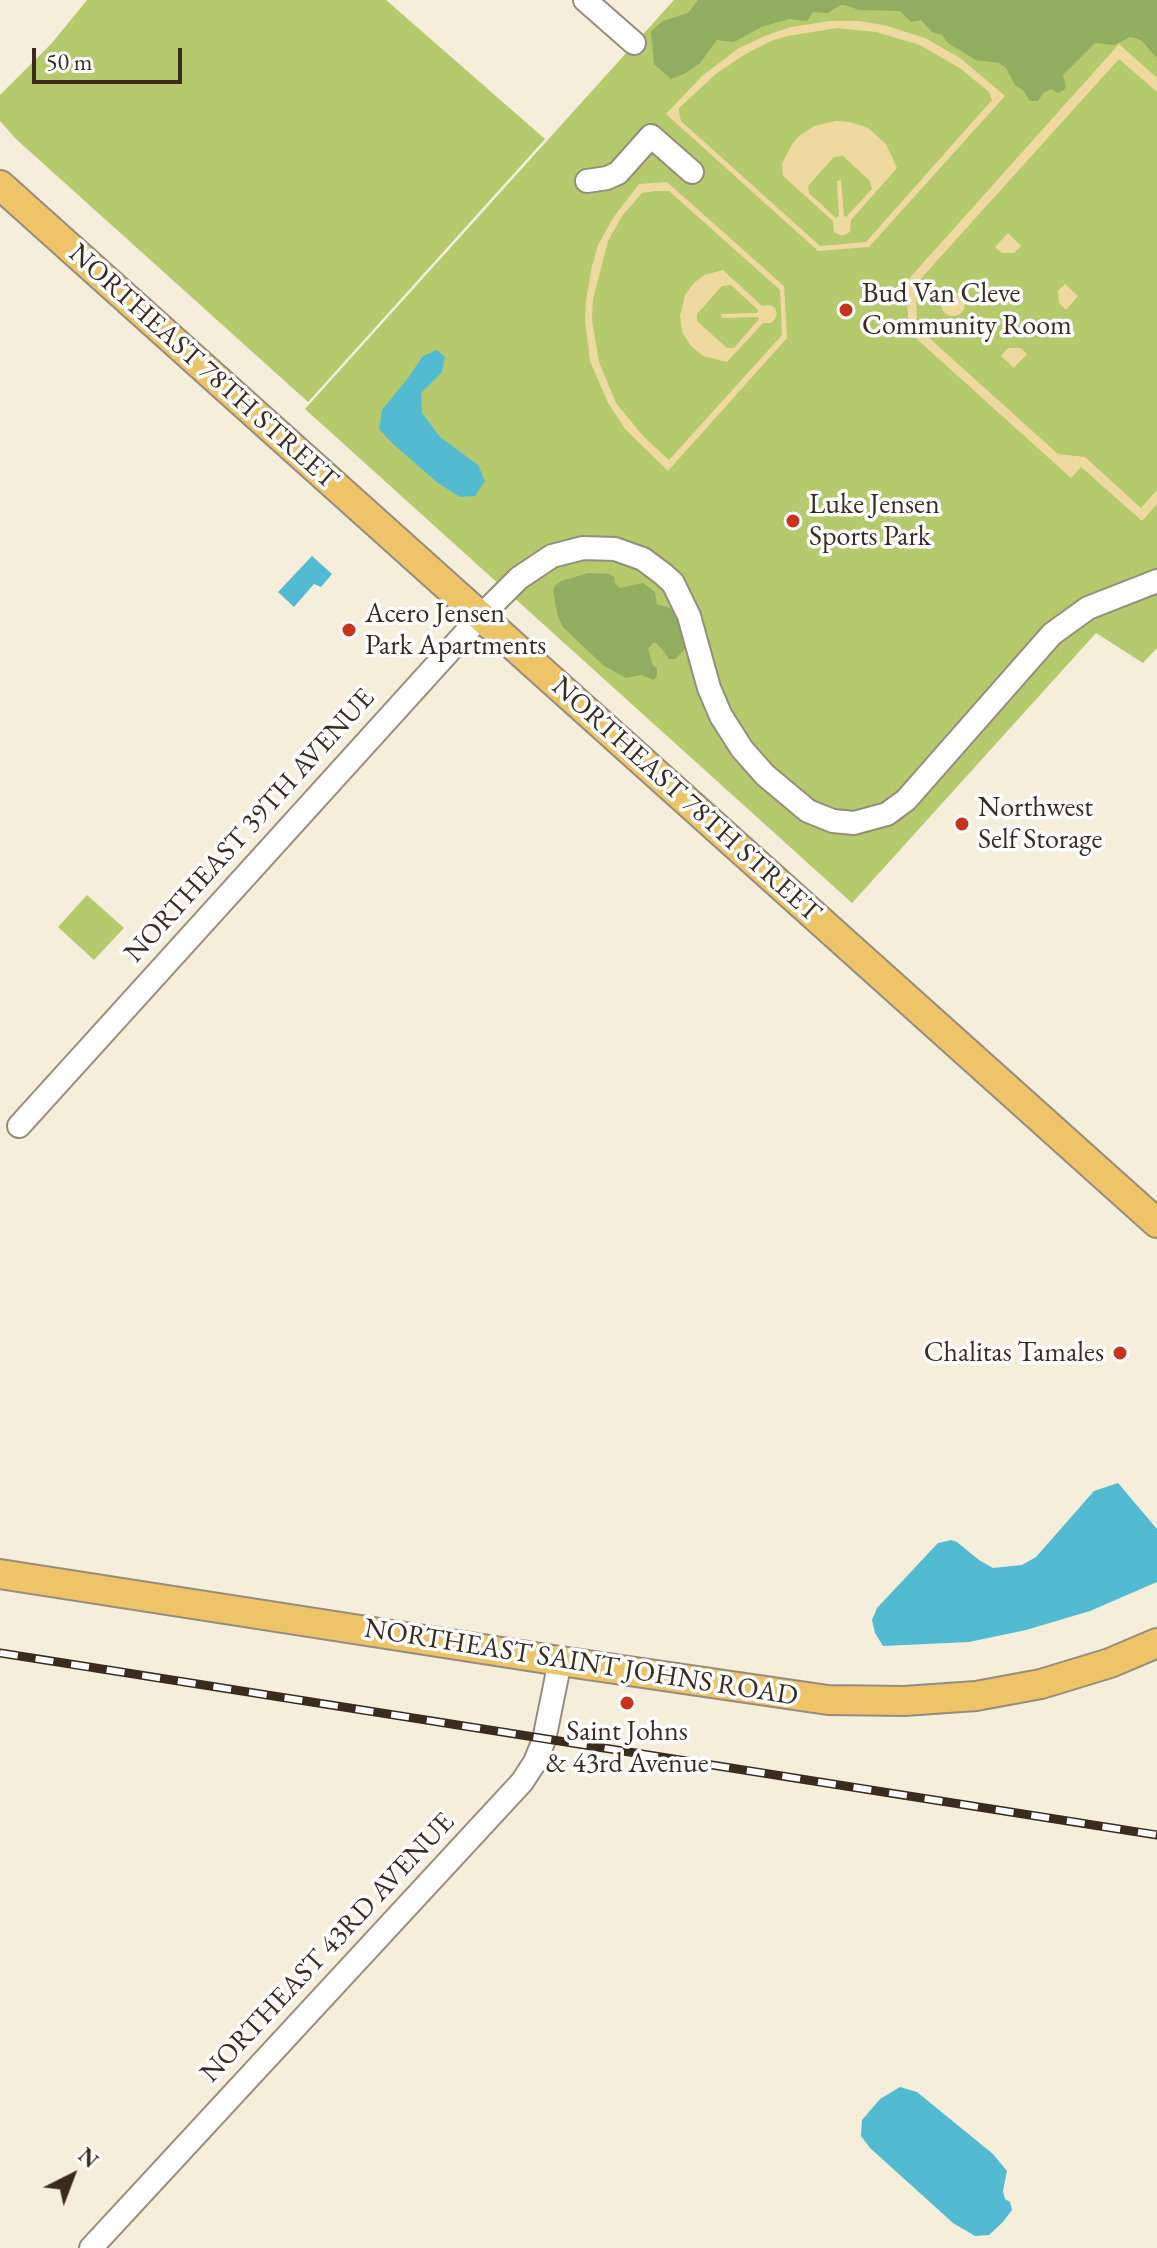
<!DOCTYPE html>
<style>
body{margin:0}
#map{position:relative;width:1157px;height:2248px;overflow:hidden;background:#f4eedb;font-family:"EB Garamond",serif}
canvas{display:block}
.north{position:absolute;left:32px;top:2136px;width:80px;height:80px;-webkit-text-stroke:6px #fff;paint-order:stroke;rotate:42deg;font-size:22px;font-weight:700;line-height:32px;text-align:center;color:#3b2a1e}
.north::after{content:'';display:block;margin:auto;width:28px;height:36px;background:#3b2a1e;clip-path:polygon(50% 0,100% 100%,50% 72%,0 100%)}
.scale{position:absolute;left:32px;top:48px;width:150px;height:36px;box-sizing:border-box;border:4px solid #3b2a1e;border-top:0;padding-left:10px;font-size:24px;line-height:28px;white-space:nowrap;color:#3b2a1e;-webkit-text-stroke:6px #fff;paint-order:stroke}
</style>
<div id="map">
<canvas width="1157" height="2248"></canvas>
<div class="north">N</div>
<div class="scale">50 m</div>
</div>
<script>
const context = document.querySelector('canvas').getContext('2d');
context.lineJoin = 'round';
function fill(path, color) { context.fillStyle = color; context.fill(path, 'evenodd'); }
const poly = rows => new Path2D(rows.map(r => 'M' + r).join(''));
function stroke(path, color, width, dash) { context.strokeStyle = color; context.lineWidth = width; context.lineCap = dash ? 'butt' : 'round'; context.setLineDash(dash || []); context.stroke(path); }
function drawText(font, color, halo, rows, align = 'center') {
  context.font = font + ' "EB Garamond",serif'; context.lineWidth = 7; context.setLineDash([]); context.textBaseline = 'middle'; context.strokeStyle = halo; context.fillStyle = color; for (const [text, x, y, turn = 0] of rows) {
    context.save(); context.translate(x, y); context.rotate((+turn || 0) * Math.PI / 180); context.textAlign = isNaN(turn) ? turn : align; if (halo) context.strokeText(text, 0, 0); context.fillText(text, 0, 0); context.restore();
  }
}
const green = poly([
 [87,0,386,0,545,139,308,402,16,139,0,121,0,95,52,43],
 [674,0,1157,0,1157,648,1143,663,1096,633,852,903,305,409],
 [87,895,124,928,94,960,58,927]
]);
const forest = poly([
 [698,0,1157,0,1157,58,1142,41,1135,38,1130,37,1114,45,1095,43,1063,75,1066,87,1064,90,1058,93,1051,89,1043,93,1038,101,1030,101,1023,90,1015,85,1006,68,999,63,976,60,948,43,942,35,932,32,921,20,911,22,900,11,859,10,845,5,840,5,828,13,813,12,807,21,789,19,761,27,734,42,717,40,700,63,686,73,671,79,654,64,651,31,663,21,688,13],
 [588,573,609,574,614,577,615,583,620,588,643,583,655,592,657,604,679,611,690,644,675,659,669,659,662,649,656,643,653,643,648,649,653,665,657,669,657,676,654,680,641,675,626,678,603,665,563,627,558,617,553,590,555,586,561,581]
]);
const sand = poly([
 [829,21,859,21,884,25,925,38,960,58,1005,96,869,247,818,251,666,114,703,75,739,48,767,35,791,27],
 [837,28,876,32,920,45,961,69,989,92,992,100,866,242,820,246,681,121,679,112,679,108,717,73,744,55,771,41,788,36],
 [1119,44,1157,78,1157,92,1119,59,916,284,917,327,1058,454,1085,457,1141,508,1157,490,1157,504,1142,521,1081,467,1071,478,909,332,906,282],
 [836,121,850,122,868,128,886,144,897,168,851,220,850,232,842,236,834,232,833,221,783,176,782,164,792,144,798,137,814,126],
 [843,156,870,181,872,189,846,217,844,216,841,180,837,181,839,216,836,218,809,193,808,186,834,157],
 [667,182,784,286,787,338,668,471,625,429,608,403,590,361,585,320,586,301,592,266,598,245,613,218,639,184],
 [655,191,669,191,780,290,782,335,669,460,644,437,616,403,599,362,592,320,593,299,608,241,622,216,642,193],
 [1008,233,1021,246,1014,253,1002,253,995,247],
 [723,270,762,306,770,305,775,308,777,314,775,319,771,323,763,323,727,362,703,356,691,346,682,332,680,316,685,295,694,283,704,275],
 [731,285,758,310,757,313,721,314,722,318,758,317,759,319,734,348,727,348,697,321,697,314,722,286],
 [1065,284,1078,296,1066,310,1059,303,1058,291],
 '941 304a12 12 0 1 1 24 0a12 12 0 1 1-24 0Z',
 [1008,348,1020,348,1027,354,1014,368,1001,356]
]);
const water = poly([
 [437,350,445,357,442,372,421,393,422,413,440,437,478,465,485,481,475,496,460,497,438,483,393,444,379,429,382,410,408,378,423,356],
 [312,556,332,574,321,587,314,584,294,607,278,592],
 [1118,1483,1157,1529,1157,1582,1090,1611,1026,1630,969,1642,883,1646,875,1633,872,1620,877,1608,938,1543,951,1540,957,1542,979,1560,993,1568,1022,1565,1036,1557,1094,1491],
 [900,2087,917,2092,993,2154,1007,2171,1003,2191,1005,2199,1010,2202,1012,2210,1003,2222,989,2235,975,2236,953,2223,870,2148,861,2136,862,2120,880,2099]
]);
const minor = poly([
 [585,0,634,43],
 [587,181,607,178,618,173,651,136,692,172],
 [19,1126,481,616,519,578,552,556,583,548,615,549,643,559,663,574,673,583,689,616,709,688,721,716,742,749,765,775,808,811,833,821,854,823,887,814,906,800,1052,634,1088,608,1157,581],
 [91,2248,522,1782,535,1762,544,1740,560,1661]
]);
const major = poly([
 [0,185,1157,1223],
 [0,1574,560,1661,828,1700,904,1701,976,1696,1041,1684,1110,1663,1157,1643]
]);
const rail = poly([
 [0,1653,1157,1835]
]);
const markers = [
 [846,310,8,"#c8321e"],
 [793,521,8,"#c8321e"],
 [349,630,8,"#c8321e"],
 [962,824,8,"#c8321e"],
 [1120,1353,8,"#c8321e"],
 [627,1703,8,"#c8321e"]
];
const poiNames = [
 ["Bud Van Cleve",862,294],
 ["Community Room",862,326],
 ["Luke Jensen",809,505],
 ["Sports Park",809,537],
 ["Acero Jensen",365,614],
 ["Park Apartments",365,646],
 ["Northwest",978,808],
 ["Self Storage",978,840],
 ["Chalitas Tamales",1104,1353,"right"],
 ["Saint Johns",627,1732,"center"],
 ["& 43rd Avenue",627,1764,"center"]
];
const streetNames = [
 ["NORTHEAST 78TH STREET",203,367,42],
 ["NORTHEAST 78TH STREET",686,800,42],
 ["NORTHEAST 39TH AVENUE",250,826,-48],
 ["NORTHEAST SAINT JOHNS ROAD",581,1663,9],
 ["NORTHEAST 43RD AVENUE",328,1948,-47]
];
fill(green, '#b5c96d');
fill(forest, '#90ad60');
fill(sand, '#eeda9e');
fill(water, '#53bbd1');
stroke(minor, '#988c7c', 26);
stroke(major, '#988c7c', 32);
stroke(minor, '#fff', 22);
stroke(major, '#eec469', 28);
stroke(rail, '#3b2a1e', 9);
stroke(rail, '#fff', 6, [18]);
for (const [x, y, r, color] of markers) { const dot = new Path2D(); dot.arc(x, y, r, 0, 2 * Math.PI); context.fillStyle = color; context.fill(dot); stroke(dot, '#fff', 3); }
drawText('28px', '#3b2a1e', '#fff', poiNames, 'left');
drawText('28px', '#3b2a1e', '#fff', streetNames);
</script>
